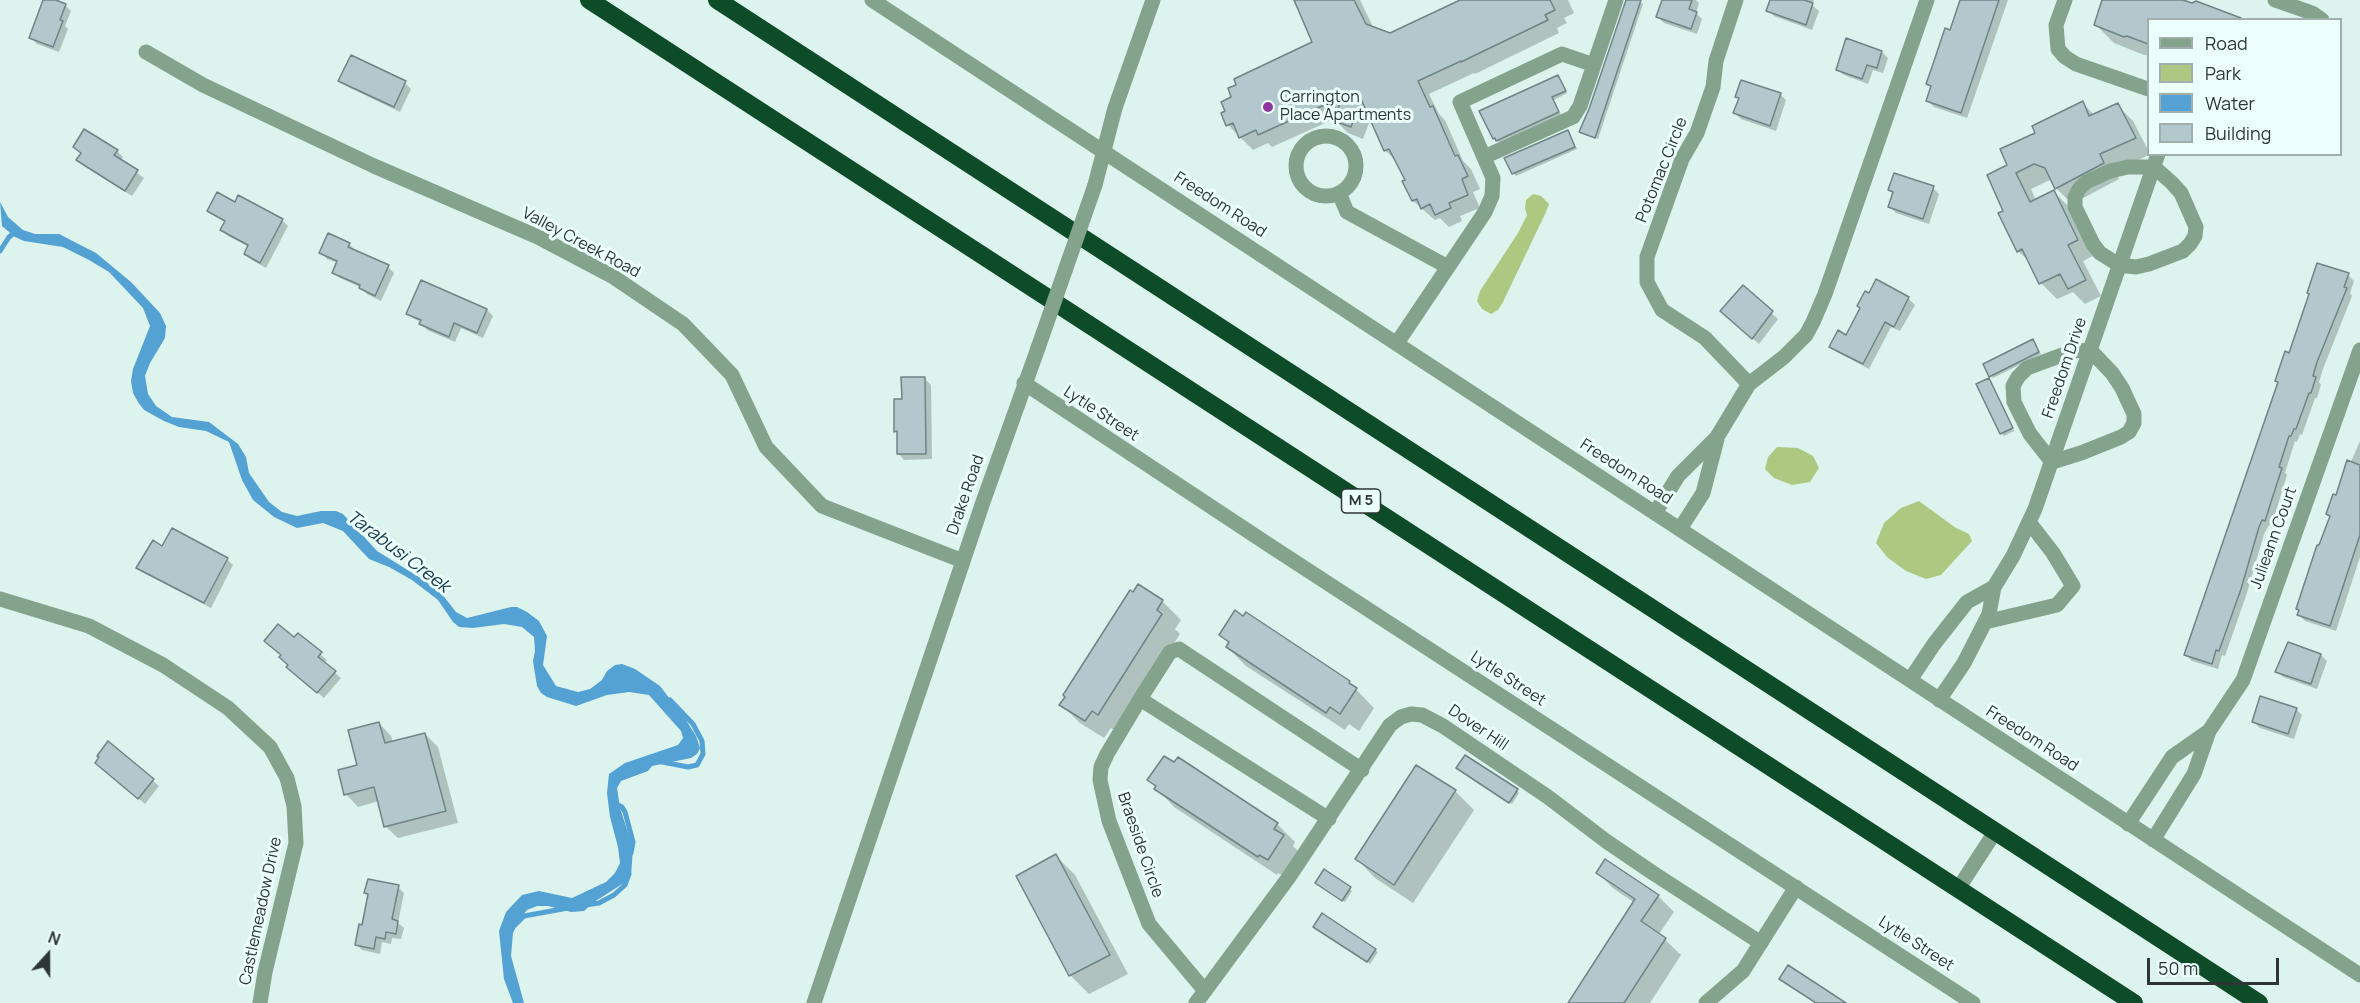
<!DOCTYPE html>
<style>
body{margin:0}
#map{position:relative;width:2360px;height:1003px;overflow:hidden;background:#dcf3ee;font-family:Manrope,sans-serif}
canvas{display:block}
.legend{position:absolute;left:2147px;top:18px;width:195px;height:138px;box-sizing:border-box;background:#ecfffb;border:2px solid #a0afab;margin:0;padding:8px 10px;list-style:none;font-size:18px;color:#2d3634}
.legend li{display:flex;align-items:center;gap:12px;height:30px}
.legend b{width:30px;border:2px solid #a0afab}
.north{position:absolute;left:18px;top:925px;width:60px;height:60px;-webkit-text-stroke:4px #ecfffb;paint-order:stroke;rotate:21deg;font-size:16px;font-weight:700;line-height:24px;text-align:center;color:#2d3634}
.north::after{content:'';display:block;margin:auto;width:21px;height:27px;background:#2d3634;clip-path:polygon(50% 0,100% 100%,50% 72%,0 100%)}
.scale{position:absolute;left:2147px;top:958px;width:132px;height:27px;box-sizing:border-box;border:3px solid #2d3634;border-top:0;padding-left:8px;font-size:18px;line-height:21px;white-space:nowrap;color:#2d3634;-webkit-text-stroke:4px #ecfffb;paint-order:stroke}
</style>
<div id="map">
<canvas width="2360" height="1003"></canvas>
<ul class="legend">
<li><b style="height:8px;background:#84a38c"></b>Road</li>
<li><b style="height:16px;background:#adc981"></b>Park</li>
<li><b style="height:16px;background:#53a2d3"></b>Water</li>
<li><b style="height:16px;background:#b2c8cc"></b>Building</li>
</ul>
<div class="north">N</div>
<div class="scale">50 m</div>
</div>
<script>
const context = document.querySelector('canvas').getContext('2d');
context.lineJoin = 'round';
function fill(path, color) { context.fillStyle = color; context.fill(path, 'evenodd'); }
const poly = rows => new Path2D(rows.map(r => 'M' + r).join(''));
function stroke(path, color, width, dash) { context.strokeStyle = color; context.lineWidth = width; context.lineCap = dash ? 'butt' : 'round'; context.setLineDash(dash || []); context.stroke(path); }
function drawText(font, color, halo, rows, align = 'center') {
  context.font = font + ' Manrope,sans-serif'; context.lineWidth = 6; context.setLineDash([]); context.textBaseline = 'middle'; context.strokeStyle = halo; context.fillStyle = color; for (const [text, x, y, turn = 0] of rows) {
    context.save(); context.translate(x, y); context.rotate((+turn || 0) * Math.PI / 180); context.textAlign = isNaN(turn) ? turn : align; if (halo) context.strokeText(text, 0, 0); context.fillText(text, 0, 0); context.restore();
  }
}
const green = poly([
 [1533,194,1541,196,1549,204,1546,212,1503,302,1498,310,1491,314,1482,309,1477,301,1480,291,1518,233,1527,215,1525,209,1526,200],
 [1777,447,1798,448,1813,456,1819,468,1810,482,1792,485,1774,478,1765,469,1768,457],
 [1919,501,1956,528,1969,534,1972,541,1941,575,1926,579,1906,571,1887,557,1876,543,1884,523,1901,508]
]);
const water = poly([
 [0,202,8,217,23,230,35,234,59,234,96,253,131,282,160,313,166,326,165,338,150,363,145,376,148,394,156,406,172,417,209,422,238,444,246,457,249,473,269,502,282,512,297,516,321,511,336,511,343,514,377,551,438,589,456,612,467,618,511,607,517,607,527,612,539,621,547,636,543,665,556,686,578,692,590,689,602,680,607,671,615,665,622,664,635,669,660,686,686,720,696,736,700,748,697,754,691,758,652,766,648,771,621,781,617,788,620,808,633,848,631,876,624,883,594,902,584,911,571,912,548,906,537,906,527,910,519,920,513,933,511,956,524,1003,513,1003,504,979,499,931,506,912,522,895,539,891,572,898,606,882,615,873,620,863,618,847,610,817,607,793,609,774,625,763,678,745,683,738,681,731,649,695,629,692,607,695,576,706,547,697,541,693,537,686,533,661,535,651,534,637,522,627,504,624,473,628,459,627,453,622,438,600,412,580,389,567,369,559,343,531,323,523,297,528,274,517,253,500,242,480,229,442,206,431,179,427,164,421,144,410,138,402,133,393,131,381,133,369,150,326,143,308,109,272,89,260,63,247,24,241,15,237,2,226]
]);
const shadow = poly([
 [45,0,65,5,71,11,65,26,68,29,59,52,37,44,31,38],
 [1293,0,1360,0,1374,29,1390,35,1463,0,1568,0,1574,13,1564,18,1567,23,1557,28,1559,33,1475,74,1474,73,1429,94,1439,114,1445,120,1463,161,1471,169,1480,189,1473,192,1480,208,1460,216,1462,221,1449,227,1440,218,1435,220,1413,201,1398,163,1385,150,1371,118,1363,139,1348,133,1334,119,1272,147,1268,143,1253,150,1228,125,1223,114,1227,112,1233,97,1314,43],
 [1627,0,1635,0,1643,4,1598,139,1581,132,1591,110],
 [1664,0,1696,0,1699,3,1696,13,1702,19,1697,34,1664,23,1658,17],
 [1771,0,1814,0,1812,5,1819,11,1812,30,1774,16,1768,10],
 [1963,0,2008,0,1967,118,1934,107,1928,101,1932,88,1928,84],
 [2104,0,2179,0,2148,20,2148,55,2144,55,2114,43,2095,24],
 [1882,52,1888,58,1883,73,1873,70,1868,84,1844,75,1837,69],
 [1558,77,1567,93,1554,100,1561,115,1500,142,1496,141,1494,138],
 [340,80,405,83,411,89,400,112,346,86],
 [1780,94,1786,100,1776,131,1741,119,1735,113,1740,99,1737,96],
 [2083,103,2094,115,2117,105,2133,121,2148,150,2148,154,2151,154,2115,171,2119,179,2072,204,2056,188,2052,179,2031,189,2036,201,2054,192,2070,208,2093,256,2083,261,2101,296,2085,304,2073,292,2057,299,2041,283,2031,263,2018,251,2005,212,2009,166,2037,134],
 [1570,135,1577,149,1516,176,1513,173],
 [75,147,117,151,123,157,120,161,144,178,132,196,84,166,78,160,82,154],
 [1933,188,1939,194,1929,224,1896,213,1890,207,1894,194,1890,190],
 [236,204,282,220,288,226,266,268,252,260,246,254,249,247,228,236,222,230,226,223,208,211],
 [349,244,355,250,388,267,394,273,381,301,367,294,360,287,340,278,334,272,338,263,327,259,321,252],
 [2348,275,2354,281,2350,293,2352,296,2323,369,2319,382,2321,385,2317,398,2315,398,2302,435,2300,434,2297,442,2295,441,2285,473,2287,475,2277,508,2271,526,2269,525,2264,534,2246,596,2225,656,2222,655,2218,669,2192,661,2186,655,2279,383,2277,381,2290,354],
 [1877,281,1909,299,1915,305,1900,331,1891,327,1869,369,1837,352,1831,346,1847,337],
 [422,282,487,310,493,316,483,338,461,328,455,342,427,330,421,322,414,319,408,313],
 [1743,287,1778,319,1759,344,1728,317],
 [2033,341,2041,354,1993,378,1991,376],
 [925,379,931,385,932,459,904,460,898,453,898,434,895,431,903,400],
 [1991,382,2014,431,2004,436,2001,433],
 [2360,441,2360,557,2336,631,2305,621,2299,615,2331,517,2328,514],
 [163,548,227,559,233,565,211,608,144,573,138,567],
 [1162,601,1181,620,1175,629,1180,634,1117,732,1111,728,1104,738,1080,723,1061,704,1066,697],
 [298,635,327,660,324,663,341,678,324,698,294,673],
 [1221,635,1349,682,1374,708,1359,731,1349,724,1345,730,1246,666,1227,647,1230,644],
 [2321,655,2327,661,2317,689,2283,677,2277,671],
 [2296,709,2302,715,2294,739,2260,728,2253,722],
 [379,723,391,736,393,743,425,734,438,747,458,823,398,838,385,826,379,801,358,807,346,794],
 [109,743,159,786,145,804,103,768],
 [1461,771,1517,790,1519,793,1512,804],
 [1149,780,1277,824,1295,842,1293,846,1302,855,1287,878,1278,873,1277,875,1174,807],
 [1455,791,1474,810,1413,903,1375,878,1357,859],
 [1056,856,1075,875,1128,974,1089,994,1071,976,1018,877],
 [1598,873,1658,896,1674,912,1659,934,1681,955,1650,1003,1569,1003,1635,903,1614,889],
 [1319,885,1350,889,1352,891,1345,902],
 [398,887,404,893,398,923,404,928,401,939,392,938,391,944,382,942,380,954,362,950,356,944,363,926,369,896,366,893],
 [1318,929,1375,950,1378,952,1370,964]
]);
const stream = poly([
 [0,251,9,237,18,230],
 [657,761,688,767,697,765,703,754,702,741,693,724,670,700],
 [614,803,622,807,625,812,633,842,631,853],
 [586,905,599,903,614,895,625,885,629,874],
 [513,927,524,916,568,908]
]);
const building = poly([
 [43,0,56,0,66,4,60,20,63,21,53,47,29,38,43,0],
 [1294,0,1354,0,1366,24,1390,33,1460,0,1550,0,1555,10,1545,15,1548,20,1461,62,1461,61,1418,81,1430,107,1433,106,1455,156,1458,155,1468,176,1462,179,1468,195,1449,203,1451,208,1435,215,1430,204,1421,209,1417,199,1412,201,1402,181,1405,180,1389,149,1384,151,1361,99,1351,127,1334,121,1342,97,1258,135,1256,130,1239,138,1233,123,1226,126,1221,113,1225,111,1221,102,1231,97,1228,88,1236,85,1234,79,1312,42,1294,0],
 [1626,0,1641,0,1595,138,1579,132,1589,109,1626,0],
 [1662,0,1692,0,1689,9,1697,12,1691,29,1656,17,1662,0],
 [1770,0,1804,0,1813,3,1806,25,1766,11,1770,0],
 [1960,0,1999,0,1961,113,1926,101,1931,86,1926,84,1932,67,1945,28,1950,30,1960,0],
 [2102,0,2183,0,2192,3,2196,1,2241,18,2241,20,2148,20,2148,44,2127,36,2124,37,2094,25,2102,0],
 [1846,38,1882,51,1877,68,1867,65,1862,79,1836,70,1846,38],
 [351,55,406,81,394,107,338,81,351,55],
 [1558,75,1566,91,1552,97,1559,112,1496,141,1495,138,1493,139,1479,111,1558,75],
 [1741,80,1781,93,1770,126,1733,113,1739,98,1735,97,1741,80],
 [2083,101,2089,116,2118,103,2136,138,2100,154,2104,163,2055,189,2045,168,2034,164,2016,173,2030,202,2054,190,2078,240,2068,245,2086,280,2068,289,2060,274,2039,284,2022,249,2017,252,1998,213,2003,211,1987,175,2007,165,2000,149,2035,133,2032,126,2083,101],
 [84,129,118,150,114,155,138,170,125,191,76,160,81,153,73,147,84,129],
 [1568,130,1575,147,1512,174,1504,158,1568,130],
 [1894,173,1934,186,1923,219,1888,207,1893,192,1888,190,1894,173],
 [217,192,235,202,238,195,283,219,260,263,244,254,248,245,220,230,225,221,207,211,217,192],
 [328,233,350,243,348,247,389,265,375,296,359,288,360,285,332,273,337,261,319,253,328,233],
 [2317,263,2349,273,2344,287,2347,288,2317,362,2313,376,2316,377,2311,393,2309,393,2296,429,2294,429,2291,436,2289,436,2279,467,2282,468,2271,502,2265,521,2262,520,2259,527,2241,589,2219,651,2216,650,2212,664,2184,655,2278,382,2275,381,2285,351,2289,353,2309,294,2307,293,2317,263],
 [1876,279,1909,297,1894,327,1885,322,1863,364,1829,347,1838,330,1846,335,1860,308,1857,306,1865,291,1869,293,1876,279],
 [421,280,487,309,477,333,454,323,449,337,419,324,421,320,406,314,421,280],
 [1743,285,1773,311,1752,339,1720,311,1743,285],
 [2033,339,2039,352,1989,377,1983,364,2033,339],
 [901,377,925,377,926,454,897,454,897,431,894,432,894,399,902,399,901,377],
 [1989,378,2013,428,2000,434,1976,384,1989,378],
 [2347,460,2360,465,2360,535,2330,626,2297,615,2299,610,2296,609,2317,545,2319,545,2330,516,2326,514,2333,494,2336,495,2347,460],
 [172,528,228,558,204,603,136,568,153,540,162,546,172,528],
 [1138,584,1163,600,1157,610,1162,614,1098,715,1092,711,1085,721,1059,705,1065,697,1063,695,1130,590,1133,592,1138,584],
 [1235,610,1243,616,1246,612,1350,681,1349,683,1357,688,1340,714,1330,707,1326,713,1226,647,1229,642,1219,635,1235,610],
 [278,624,294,637,298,633,322,652,318,657,336,671,317,693,286,667,288,665,279,657,281,655,264,641,278,624],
 [2288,642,2321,654,2311,684,2275,672,2288,642],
 [2260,696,2297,708,2288,734,2252,722,2260,696],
 [379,722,385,743,425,733,446,811,384,827,374,787,344,795,338,770,357,765,348,730,379,722],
 [108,741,154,779,138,799,95,763,99,757,97,756,108,741],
 [1465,755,1518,789,1509,803,1456,768,1465,755],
 [1164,756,1174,762,1178,757,1278,823,1274,829,1284,835,1268,860,1259,855,1258,857,1154,789,1156,786,1147,780,1164,756],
 [1416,765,1456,790,1394,885,1355,859,1416,765],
 [1056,854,1110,955,1069,976,1016,876,1056,854],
 [1605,859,1659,895,1641,921,1666,938,1624,1003,1568,1003,1635,899,1596,873,1605,859],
 [1324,869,1351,887,1342,901,1315,883,1324,869],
 [368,879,399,885,392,919,398,921,396,934,386,932,385,939,376,937,374,949,355,945,359,924,362,925,368,894,364,893,368,879],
 [1322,913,1376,949,1367,962,1313,927,1322,913],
 [1788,965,1846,1003,1816,1003,1779,979,1788,965]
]);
const minor = poly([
 [872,0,2360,975],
 [1736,0,1716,61,1713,87,1697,133,1682,159,1647,257,1647,282,1662,310,1705,338,1749,384,1784,357,1806,335,1813,322,1825,294,1927,0],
 [2065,0,2056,25,2058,49,2065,57,2076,64,2148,89],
 [2275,0,2312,13,2322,20],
 [146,52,203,85,374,166,538,237,612,276,683,324,732,375,766,447,822,506,963,561],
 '1296 166a30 30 0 1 1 60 0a30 30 0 1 1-60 0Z',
 [1484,157,1573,117,1580,106,1616,0],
 [2128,167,2154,167,2172,183,2181,193,2196,227,2195,236,2190,244,2183,251,2149,264,2136,267,2119,265,2100,253,2093,244,2075,207,2075,197,2079,189,2086,182,2110,171,2128,167],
 [1095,185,1115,108,1153,0],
 [1339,193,1347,212,1448,267],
 [1397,343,1485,212,1492,196,1493,178,1460,102,1562,54,1594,65],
 [2090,350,2112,373,2122,388,2134,414,2134,423,2129,432,2121,437,2081,453,2052,462,2030,434,2014,402,2013,386,2018,377,2027,368,2073,351,2090,350],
 [1024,383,1269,545,1973,1003],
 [1655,513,1678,476,1717,437,1749,384],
 [1680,529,1703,493,1717,439],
 [0,599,89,626,163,665,228,708,270,747,287,778,294,806,296,843,265,972,260,1003],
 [1985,622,2057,605,2073,586,2053,553,2029,522],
 [1910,680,1934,644,1967,602,1994,587],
 [1140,699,1170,652,1179,649,1362,770],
 [1939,700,1964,663,1985,622,1989,614,1994,587,2013,556,2035,509,2158,154],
 [2128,824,2172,757,2209,731],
 [2153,840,2194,774,2209,731,2243,680,2360,350],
 [1958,889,1995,832],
 [1205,991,1149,924,1109,821,1100,780,1101,767,1107,754,1140,699,1329,819],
 [814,1003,983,502,1038,348],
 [1196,1003,1289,877,1390,725,1401,717,1411,714,1422,715,1443,726,1548,797,1606,841,1653,873,1761,943],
 [1706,1003,1743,971,1796,887]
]);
const highway = poly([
 [589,0,2134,1003],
 [717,0,2259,1003]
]);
const minorBridge = poly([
 [1038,348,1095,185]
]);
const markers = [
 [1268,107,6,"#9136a0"]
];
const shields = [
 [1361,501,39]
];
const shieldNames = [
 ["M 5",1361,501]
];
const poiNames = [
 ["Carrington",1280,98],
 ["Place Apartments",1280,116]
];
const streetNames = [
 ["Potomac Circle",1662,170,-68],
 ["Freedom Road",1220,205,33],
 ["Valley Creek Road",581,243,28],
 ["Freedom Drive",2065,368,-71],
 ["Lytle Street",1101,414,33],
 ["Freedom Road",1626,472,33],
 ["Drake Road",966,495,-71],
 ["Julieann Court",2274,538,-70],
 ["Lytle Street",1508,679,33],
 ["Dover Hill",1478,728,34],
 ["Freedom Road",2032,739,33],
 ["Braeside Circle",1140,845,71],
 ["Castlemeadow Drive",261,911,-78],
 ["Lytle Street",1916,944,33]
];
const waterNames = [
 ["Tarabusi Creek",398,552,37]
];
fill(green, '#adc981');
fill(water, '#53a2d3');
fill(shadow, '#0003');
stroke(stream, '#53a2d3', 5);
fill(building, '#b2c8cc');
stroke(building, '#6f8487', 1.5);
stroke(minor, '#84a38c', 15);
stroke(highway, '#0e4c29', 18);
stroke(minorBridge, '#84a38c', 15);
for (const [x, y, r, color] of markers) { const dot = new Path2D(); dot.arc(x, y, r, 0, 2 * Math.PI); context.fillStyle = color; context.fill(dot); stroke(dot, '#ecfffb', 2); }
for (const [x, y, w] of shields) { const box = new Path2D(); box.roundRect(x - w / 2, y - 12, w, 24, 4.5); context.fillStyle = '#ecfffb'; context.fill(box); stroke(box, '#2d3634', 1.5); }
drawText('bold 15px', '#2d3634', null, shieldNames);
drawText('16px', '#2d3634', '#ecfffb', poiNames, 'left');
drawText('16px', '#2d3634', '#ecfffb', streetNames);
drawText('italic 18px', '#16394e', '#ecfffb', waterNames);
</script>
